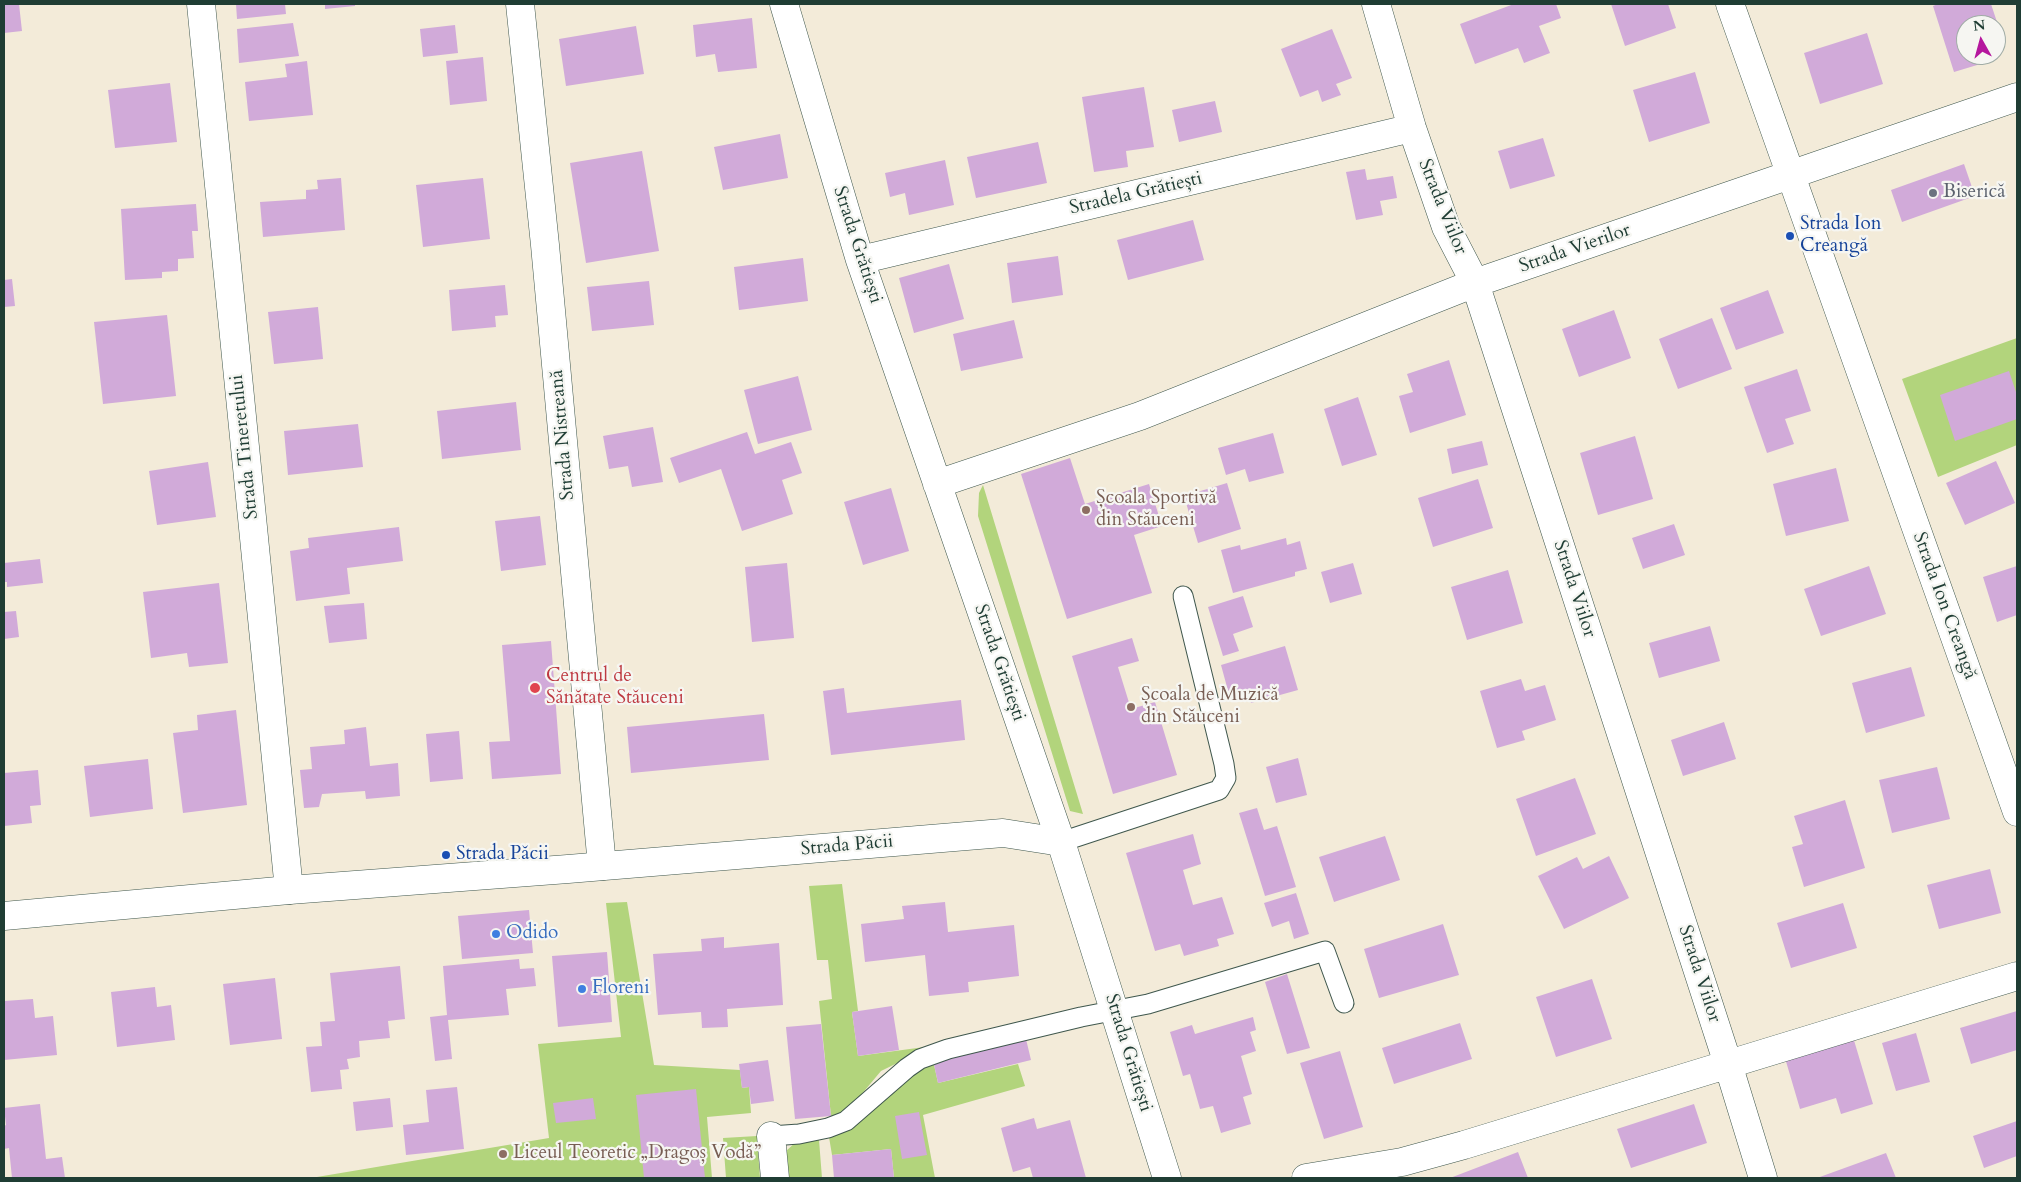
<!DOCTYPE html>
<meta charset="utf-8">
<style>
body{margin:0}
#map{position:relative;width:2021px;height:1182px;overflow:hidden;background:#f3ebd9;font-family:Cardo,serif}
canvas{display:block}
.frame{position:absolute;inset:0;border:5px solid #1f3d34;pointer-events:none}
.north{position:absolute;left:1956px;top:15px;width:50px;height:50px;box-sizing:border-box;background:#f6f6f2;border:1px solid #a0aca6;border-radius:50%;rotate:353deg;font-size:14px;font-weight:700;line-height:20px;text-align:center;color:#1f3d34}
.north::after{content:'';display:block;margin:auto;width:18px;height:22px;background:#b5179e;clip-path:polygon(50% 0,100% 100%,50% 72%,0 100%)}
</style>
<div id="map">
<canvas width="2021" height="1182"></canvas>
<div class="frame"></div>
<div class="north">N</div>
</div>
<script>
const context = document.querySelector('canvas').getContext('2d');
context.lineJoin = 'round';
function fill(path, color) { context.fillStyle = color; context.fill(path, 'evenodd'); }
const poly = rows => new Path2D(rows.map(r => 'M' + r).join(''));
function stroke(path, color, width, dash) { context.strokeStyle = color; context.lineWidth = width; context.lineCap = dash ? 'butt' : 'round'; context.setLineDash(dash || []); context.stroke(path); }
function drawText(font, color, halo, rows, align = 'center') {
  context.font = font + ' Cardo,serif'; context.lineWidth = 4.5; context.setLineDash([]); context.textBaseline = 'middle'; context.strokeStyle = halo; context.fillStyle = color; for (const [text, x, y, turn = 0] of rows) {
    context.save(); context.translate(x, y); context.rotate((+turn || 0) * Math.PI / 180); context.textAlign = isNaN(turn) ? turn : align; if (halo) context.strokeText(text, 0, 0); context.fillText(text, 0, 0); context.restore();
  }
}
const green = poly([
 [2017,338,2017,445,1938,477,1902,379],
 [983,485,1083,814,1070,811,978,516,979,493],
 [842,884,858,1011,852,1012,858,1056,932,1046,881,1071,845,1114,831,1116,819,1001,832,999,828,960,817,960,809,886],
 [627,902,654,1065,740,1070,742,1088,749,1087,751,1113,707,1117,712,1178,311,1178,549,1138,538,1044,621,1037,606,903],
 [933,1060,938,1083,1018,1064,1025,1086,923,1115,935,1178,894,1178,891,1149,832,1155,829,1137,913,1070],
 [757,1136,760,1178,726,1178,723,1138],
 [819,1140,822,1178,788,1178,786,1151,796,1142]
]);
const building = poly([
 [4,4,19,4,22,31,4,33],
 [236,4,285,4,286,14,237,19],
 [325,4,355,4,355,6,325,9],
 [1514,4,1556,4,1561,18,1539,26,1550,53,1524,63,1518,48,1475,64,1460,24],
 [1611,4,1668,4,1676,28,1625,46],
 [1938,4,1991,4,2004,43,1996,46,1996,25,1966,25,1966,55,1996,55,1997,59,1954,72,1933,6],
 [752,18,757,68,718,72,715,54,696,57,693,25],
 [293,23,299,56,239,63,237,29],
 [455,25,458,53,423,57,420,29],
 [636,26,644,74,566,86,559,39],
 [1332,29,1352,78,1336,84,1341,95,1322,102,1318,90,1300,97,1281,49],
 [1867,33,1883,84,1820,104,1804,53],
 [483,57,487,101,450,105,446,61],
 [307,61,313,115,249,121,245,82,287,77,285,64],
 [1695,72,1710,123,1649,142,1633,90],
 [170,83,177,142,115,148,108,90],
 [1144,87,1154,147,1126,151,1128,167,1094,172,1082,97],
 [1215,101,1222,132,1179,142,1172,110],
 [780,134,788,178,723,190,714,147],
 [1543,138,1555,176,1510,189,1498,151],
 [1038,142,1047,183,976,198,967,157],
 [642,151,659,251,586,263,570,163],
 [945,160,954,205,909,215,905,193,890,197,885,173],
 [1964,164,1975,196,1902,222,1891,190],
 [1365,169,1367,180,1393,176,1397,198,1380,201,1383,215,1356,220,1346,172],
 [341,178,345,230,263,237,260,202,306,199,306,190,318,189,317,180],
 [483,178,490,239,423,247,416,185],
 [196,204,198,231,192,231,194,258,178,259,178,271,162,272,162,278,125,280,121,209],
 [1193,220,1204,260,1128,280,1117,240],
 [1058,256,1063,295,1012,303,1007,263],
 [803,258,808,301,739,310,734,267],
 [949,264,964,319,914,333,899,278],
 [12,279,15,306,4,307,4,280],
 [649,281,654,325,592,331,587,287],
 [505,285,508,315,495,316,496,327,452,331,449,290],
 [1768,290,1784,333,1736,350,1720,308],
 [318,307,323,359,274,364,268,312],
 [1614,310,1631,358,1579,377,1562,329],
 [167,315,176,396,103,404,94,322],
 [1712,318,1732,369,1678,389,1659,339],
 [1014,320,1023,358,961,371,953,334],
 [1449,360,1466,415,1410,433,1399,396,1413,392,1407,374],
 [1797,369,1811,411,1785,419,1794,444,1767,453,1744,387],
 [2009,371,2017,395,2017,419,1955,441,1940,395],
 [798,376,812,430,758,444,744,390],
 [1358,397,1377,455,1342,466,1324,409],
 [516,402,521,450,442,459,437,411],
 [358,424,363,467,288,475,284,431],
 [653,427,663,482,632,487,628,466,609,469,603,436],
 [747,432,755,454,791,442,802,473,782,480,793,514,742,531,721,469,679,483,670,458],
 [1273,433,1284,473,1249,482,1245,469,1226,475,1218,448],
 [1635,436,1653,499,1598,515,1580,453],
 [1482,441,1488,465,1452,474,1447,449],
 [1070,458,1085,504,1149,484,1162,526,1134,535,1152,593,1067,619,1021,474],
 [1996,461,2015,503,1965,525,1946,483],
 [208,462,216,517,157,525,149,471],
 [1836,468,1849,521,1786,536,1773,484],
 [1478,479,1493,528,1433,547,1418,498],
 [1227,483,1241,529,1198,543,1184,496],
 [891,488,909,551,863,565,844,502],
 [540,516,546,565,501,571,495,521],
 [1674,524,1685,555,1643,569,1632,538],
 [399,527,403,561,347,568,350,594,296,601,290,551,309,548,308,538],
 [1286,538,1287,545,1300,541,1307,569,1295,572,1295,576,1233,593,1221,550,1240,545,1241,550],
 [40,559,43,583,7,587,7,582,4,582,4,563],
 [787,563,794,638,752,642,745,567],
 [1353,563,1362,594,1330,603,1321,572],
 [1869,566,1886,614,1821,636,1804,589],
 [2017,566,2017,615,1997,622,1983,577],
 [1508,570,1523,623,1467,640,1451,587],
 [219,583,228,663,189,667,187,653,151,658,143,592],
 [1243,596,1253,627,1233,634,1239,651,1223,656,1208,607],
 [364,603,367,639,329,643,324,606],
 [16,611,19,637,4,639,4,612],
 [1710,626,1720,661,1659,678,1649,643],
 [1132,638,1139,661,1118,667,1131,709,1155,702,1177,775,1113,794,1072,656],
 [551,641,561,774,492,779,489,742,510,741,502,645],
 [1285,646,1298,690,1251,703,1248,693,1230,698,1221,665],
 [1911,667,1925,716,1866,733,1852,683],
 [1521,679,1525,691,1545,685,1556,720,1522,731,1525,740,1497,748,1480,691],
 [844,688,847,713,961,700,965,740,831,755,823,691],
 [236,710,247,805,183,813,173,733,198,730,197,715],
 [764,714,769,760,631,773,627,727],
 [1724,722,1736,759,1683,776,1671,740],
 [366,727,370,766,398,763,400,796,366,799,365,791,322,794,319,807,304,808,300,770,312,769,310,747,345,744,344,730],
 [459,731,463,779,430,782,426,734],
 [1298,758,1307,795,1276,803,1266,767],
 [148,759,153,809,90,817,84,766],
 [1937,767,1950,819,1892,833,1879,780],
 [38,770,41,805,30,806,32,823,4,826,4,773],
 [1575,778,1596,834,1536,856,1516,799],
 [1845,800,1865,868,1804,887,1792,847,1803,844,1794,816],
 [1257,808,1264,830,1277,826,1296,887,1265,896,1239,813],
 [1193,834,1201,864,1183,870,1193,905,1222,897,1234,934,1217,939,1219,946,1184,956,1180,944,1155,951,1126,853],
 [1385,836,1400,880,1334,902,1319,857],
 [1609,856,1629,898,1564,929,1538,876,1577,857,1583,869],
 [1990,869,2001,913,1939,929,1927,885],
 [1296,893,1309,934,1294,939,1289,921,1272,927,1264,903],
 [945,902,948,932,1014,925,1019,976,968,982,969,992,929,996,925,955,865,962,861,924,904,919,902,906],
 [1843,903,1857,948,1791,968,1777,923],
 [529,910,533,953,462,959,458,916],
 [1443,924,1459,975,1379,998,1364,949],
 [724,937,724,948,779,943,783,1005,727,1009,728,1027,702,1028,701,1012,658,1015,653,954,702,951,701,939],
 [607,952,612,1022,558,1027,552,956],
 [519,959,520,969,534,968,536,986,506,989,509,1015,448,1020,452,1059,435,1061,430,1017,447,1015,443,966],
 [400,966,405,1019,388,1021,390,1038,359,1041,360,1057,347,1059,349,1069,340,1070,342,1089,311,1092,306,1047,322,1046,320,1022,335,1021,330,973],
 [1287,974,1310,1048,1287,1054,1265,982],
 [275,978,282,1039,230,1045,223,984],
 [1592,979,1612,1039,1556,1057,1536,997],
 [155,987,157,1007,171,1005,175,1040,117,1047,111,992],
 [33,999,35,1018,53,1016,57,1055,4,1060,4,1001],
 [892,1006,899,1050,858,1056,852,1012],
 [2017,1011,2017,1050,1971,1064,1960,1028],
 [1253,1017,1256,1030,1250,1032,1256,1051,1241,1056,1252,1094,1243,1097,1251,1124,1221,1133,1213,1106,1200,1109,1190,1074,1183,1076,1170,1032,1192,1025,1195,1034],
 [1460,1023,1472,1059,1394,1084,1382,1048],
 [821,1024,831,1116,795,1119,786,1027],
 [1916,1033,1930,1082,1896,1091,1882,1043],
 [1853,1037,1873,1104,1841,1114,1836,1098,1800,1109,1785,1058],
 [1026,1039,1031,1060,938,1083,933,1060],
 [1340,1051,1363,1127,1324,1139,1300,1063],
 [768,1060,774,1101,751,1104,749,1087,742,1088,739,1064],
 [457,1087,464,1149,406,1155,403,1125,429,1122,426,1090],
 [696,1089,705,1178,644,1178,636,1095],
 [390,1098,393,1127,356,1131,353,1102],
 [593,1098,596,1119,556,1123,553,1103],
 [40,1104,46,1159,62,1157,65,1178,12,1178,9,1148,4,1149,4,1126,6,1125,4,1108],
 [1694,1104,1707,1143,1631,1168,1617,1129],
 [919,1112,927,1155,902,1159,895,1116],
 [1034,1118,1037,1129,1070,1120,1086,1178,1033,1178,1030,1167,1013,1172,1001,1128],
 [2017,1121,2017,1156,1984,1168,1973,1136],
 [891,1149,894,1178,834,1178,832,1155],
 [1518,1152,1528,1178,1450,1178],
 [1886,1153,1896,1178,1817,1178]
]);
const lane = poly([
 [1061,842,1219,790,1226,778,1224,764,1183,596],
 [771,1136,799,1134,828,1128,846,1121,907,1068,920,1059,948,1049,1081,1017,1148,1004,1325,951,1344,1003]
]);
const street = poly([
 [201,4,289,890],
 [520,4,545,245,602,866],
 [784,4,860,260,1061,842],
 [1376,4,1412,128,1446,227,1475,283,1728,1064,1763,1178],
 [860,260,1412,128],
 [937,484,1140,416,1475,283,2017,97],
 [771,1136,775,1178],
 [1306,1178,1402,1162,1464,1145,2017,976]
]);
const secondary = poly([
 [1730,4,2017,812],
 [4,916,289,890,568,869,1003,833,1061,842,1167,1178]
]);
const markers = [
 [1933,193,5,"#6b7280"],
 [1790,236,5,"#1a4fb4"],
 [1086,510,5,"#8d6e63"],
 [535,688,6,"#e0444e"],
 [1131,707,5,"#8d6e63"],
 [446,855,5,"#1a4fb4"],
 [496,934,5,"#3f7fe0"],
 [582,989,5,"#3f7fe0"],
 [503,1154,5,"#8d6e63"]
];
const worshipNames = [
 ["Biserică",1943,193]
];
const streetNames = [
 ["Stradela Grătiești",1136,194,-13],
 ["Strada Viilor",1442,207,68],
 ["Strada Grătiești",857,245,72],
 ["Strada Vierilor",1575,249,-19],
 ["Strada Nistreană",563,435,-95],
 ["Strada Tineretului",245,447,-96],
 ["Strada Viilor",1574,589,72],
 ["Strada Ion Creangă",1944,606,70],
 ["Strada Grătiești",999,663,71],
 ["Strada Păcii",847,846,-5],
 ["Strada Viilor",1699,974,72],
 ["Strada Grătiești",1128,1053,73]
];
const transitNames = [
 ["Strada Ion",1800,225],
 ["Creangă",1800,247],
 ["Strada Păcii",456,855]
];
const educationNames = [
 ["Școala Sportivă",1096,499],
 ["din Stăuceni",1096,521],
 ["Școala de Muzică",1141,696],
 ["din Stăuceni",1141,718],
 ["Liceul Teoretic „Dragoș Vodă”",513,1154]
];
const healthNames = [
 ["Centrul de",546,677],
 ["Sănătate Stăuceni",546,699]
];
const shopNames = [
 ["Odido",506,934],
 ["Floreni",592,989]
];
fill(green, '#b2d47c');
fill(building, '#d1aad9');
stroke(lane, '#3f574d', 21);
stroke(street, '#3f574d', 29);
stroke(secondary, '#3f574d', 29);
stroke(lane, '#fff', 19);
stroke(street, '#fff', 28);
stroke(secondary, '#fff', 28);
for (const [x, y, r, color] of markers) { const dot = new Path2D(); dot.arc(x, y, r, 0, 2 * Math.PI); context.fillStyle = color; context.fill(dot); stroke(dot, '#f6f6f2', 2); }
drawText('19px', '#5b616d', '#f6f6f2', worshipNames, 'left');
drawText('19px', '#1f3d34', '#f6f6f2', streetNames);
drawText('19px', '#164399', '#f6f6f2', transitNames, 'left');
drawText('19px', '#785e54', '#f6f6f2', educationNames, 'left');
drawText('19px', '#be3a42', '#f6f6f2', healthNames, 'left');
drawText('19px', '#366cbe', '#f6f6f2', shopNames, 'left');
</script>
